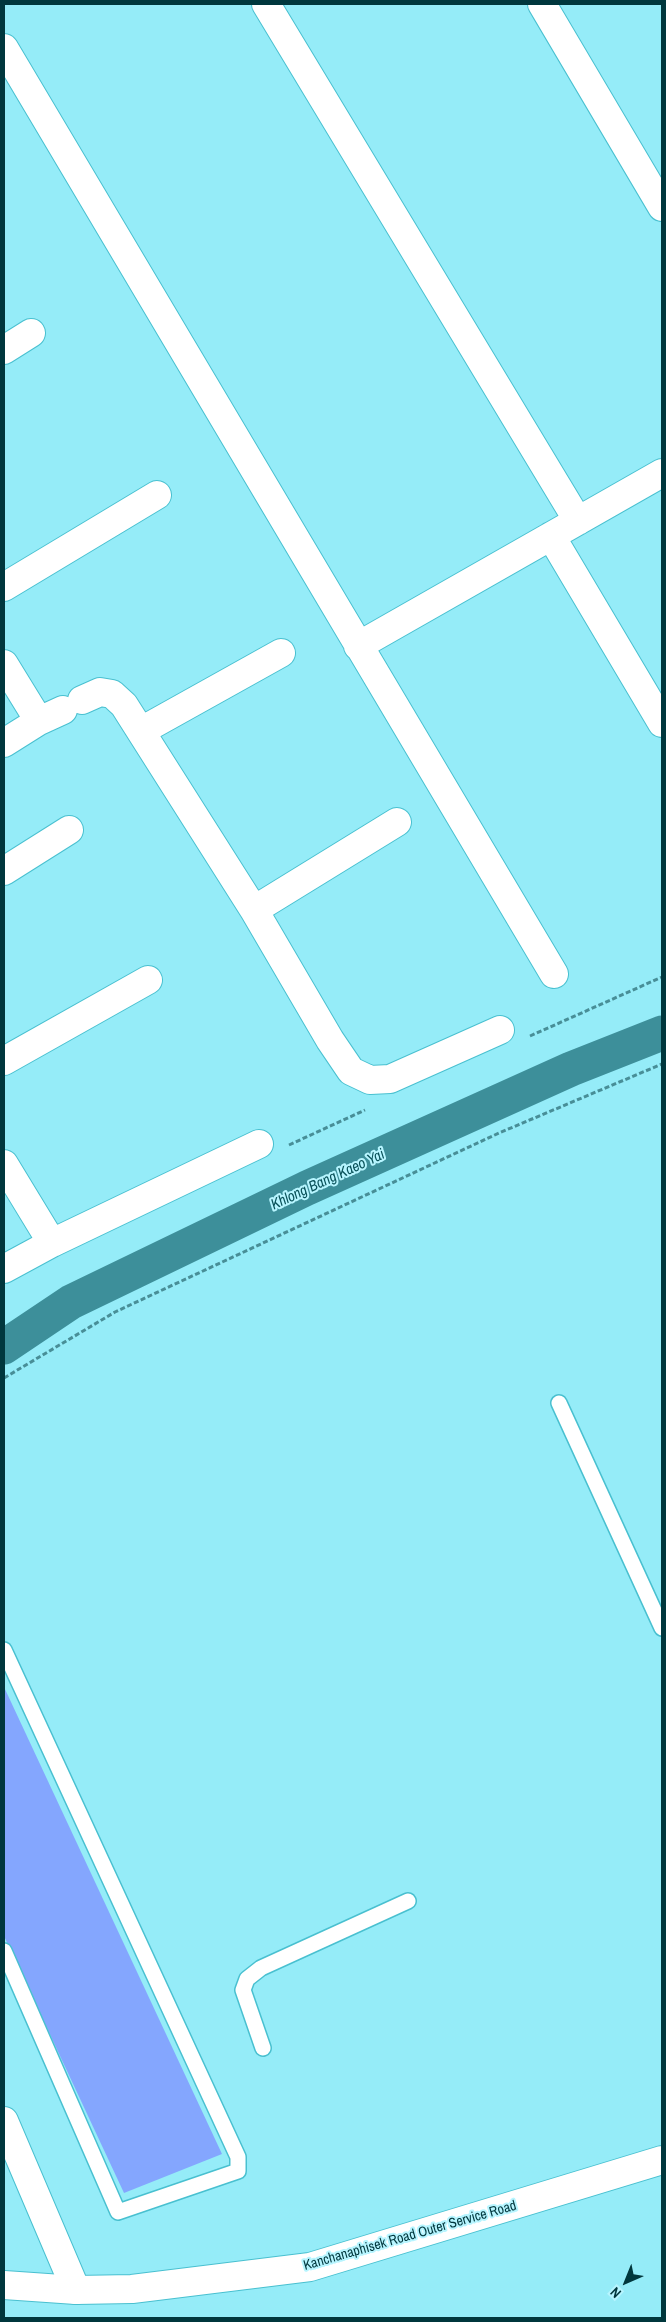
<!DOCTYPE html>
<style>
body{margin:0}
#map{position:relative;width:666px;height:2322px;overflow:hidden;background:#95ecf8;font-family:"Archivo Narrow",sans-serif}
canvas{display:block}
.frame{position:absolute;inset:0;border:5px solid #00373d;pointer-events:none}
.north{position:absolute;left:601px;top:2257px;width:50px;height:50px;-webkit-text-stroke:4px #b7f5ff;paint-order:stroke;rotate:224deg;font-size:14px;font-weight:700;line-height:20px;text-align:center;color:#00373d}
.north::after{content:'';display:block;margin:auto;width:18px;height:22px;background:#00373d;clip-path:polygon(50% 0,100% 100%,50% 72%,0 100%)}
</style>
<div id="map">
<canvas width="666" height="2322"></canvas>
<div class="frame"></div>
<div class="north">N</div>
</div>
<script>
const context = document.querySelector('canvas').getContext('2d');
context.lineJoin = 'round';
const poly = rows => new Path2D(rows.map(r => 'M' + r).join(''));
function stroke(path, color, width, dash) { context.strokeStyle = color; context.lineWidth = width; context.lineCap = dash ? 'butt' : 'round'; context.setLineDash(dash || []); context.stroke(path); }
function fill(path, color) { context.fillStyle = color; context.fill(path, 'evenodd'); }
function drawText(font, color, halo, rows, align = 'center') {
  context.font = font + ' "Archivo Narrow",sans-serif'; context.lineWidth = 4; context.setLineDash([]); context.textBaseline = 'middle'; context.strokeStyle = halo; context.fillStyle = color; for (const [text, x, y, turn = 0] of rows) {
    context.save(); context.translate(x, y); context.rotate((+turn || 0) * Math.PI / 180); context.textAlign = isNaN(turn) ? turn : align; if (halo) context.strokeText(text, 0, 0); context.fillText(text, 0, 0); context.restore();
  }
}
const canal = poly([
 [4,1347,71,1302,307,1188,571,1069,662,1033]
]);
const building = poly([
 [4,1687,222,2154,124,2193,4,1936]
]);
const path = poly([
 [530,1036,662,977],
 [289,1145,365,1110],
 [4,1378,115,1312,499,1133,662,1064]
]);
const service = poly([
 [559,1403,662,1628],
 [4,1650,238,2157,238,2171,118,2212,4,1951],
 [263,2048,243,1990,247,1979,261,1968,408,1901]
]);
const minor = poly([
 [266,4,578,521],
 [542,4,662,207],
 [4,48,554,974],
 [4,350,31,333],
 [551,536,662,723],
 [4,587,157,495],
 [358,646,662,473],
 [4,664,39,721],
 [82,700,100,692,112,694,124,705,254,910,330,1040,351,1071,370,1080,390,1079,500,1030],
 [141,731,281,653],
 [4,743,39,721,63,710],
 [4,871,69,830],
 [254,910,397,822],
 [4,1061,148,980],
 [4,1164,52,1243],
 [4,1269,52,1243,259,1144],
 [4,2121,76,2290]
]);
const secondary = poly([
 [4,2285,76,2290,132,2289,310,2267,662,2160]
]);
const streetNames = [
 ["Kanchanaphisek Road Outer Service Road",410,2236,-16]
];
const waterNames = [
 ["Khlong Bang Kaeo Yai",328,1180,-25]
];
stroke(canal, '#3d8f9a', 35);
fill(building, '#84a6fe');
stroke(service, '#49c0d0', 18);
stroke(minor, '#49c0d0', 30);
stroke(secondary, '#49c0d0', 30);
stroke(path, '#488e97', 3, [5, 2.5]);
stroke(service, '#fff', 15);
stroke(minor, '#fff', 28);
stroke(secondary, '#fff', 28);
drawText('14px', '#00373d', '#b7f5ff', streetNames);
drawText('italic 15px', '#0a525a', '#b7f5ff', waterNames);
</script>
